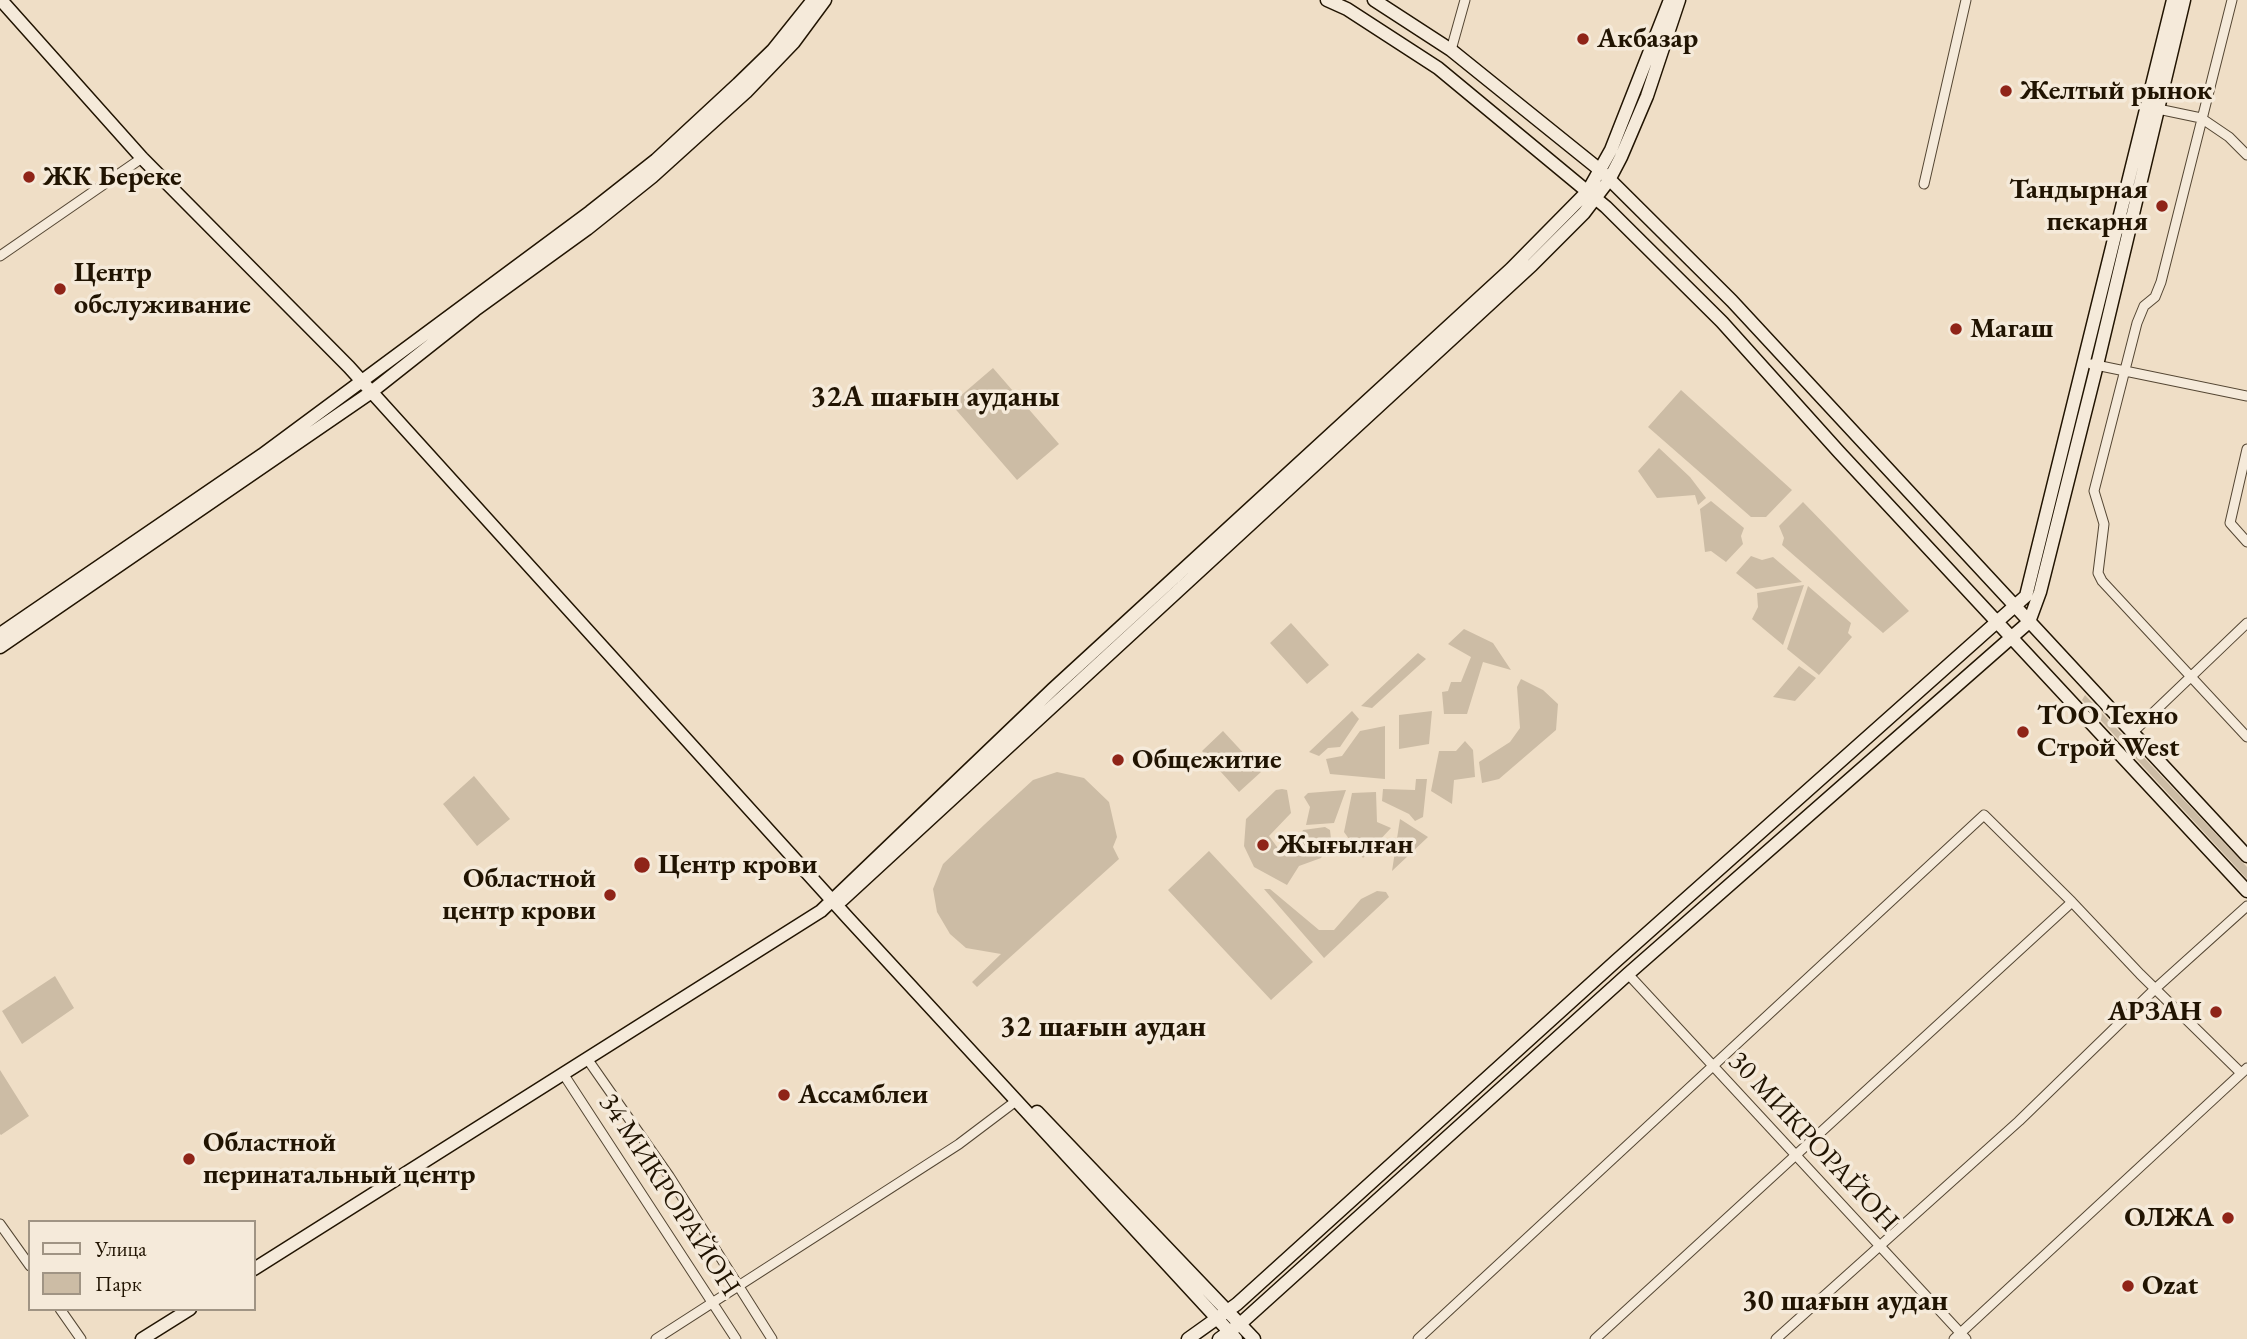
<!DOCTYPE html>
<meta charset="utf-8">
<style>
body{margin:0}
#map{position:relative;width:2247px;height:1339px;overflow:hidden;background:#efdec6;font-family:"EB Garamond",serif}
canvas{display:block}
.legend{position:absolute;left:28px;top:1220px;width:228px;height:91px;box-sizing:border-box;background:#f5eada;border:2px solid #a09484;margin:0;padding:9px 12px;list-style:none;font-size:21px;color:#211402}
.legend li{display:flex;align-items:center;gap:14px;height:35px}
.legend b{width:35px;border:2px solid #a09484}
</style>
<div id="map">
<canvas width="2247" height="1339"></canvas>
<ul class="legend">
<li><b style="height:9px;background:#f5eada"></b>Улица</li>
<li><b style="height:19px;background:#ccbca5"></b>Парк</li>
</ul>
</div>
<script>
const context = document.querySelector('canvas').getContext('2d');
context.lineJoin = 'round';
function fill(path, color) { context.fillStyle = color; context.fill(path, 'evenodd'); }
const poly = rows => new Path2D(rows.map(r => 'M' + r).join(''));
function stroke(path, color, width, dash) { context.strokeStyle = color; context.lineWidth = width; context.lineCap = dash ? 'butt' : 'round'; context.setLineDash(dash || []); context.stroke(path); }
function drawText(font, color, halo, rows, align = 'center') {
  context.font = font + ' "EB Garamond",serif'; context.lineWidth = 7; context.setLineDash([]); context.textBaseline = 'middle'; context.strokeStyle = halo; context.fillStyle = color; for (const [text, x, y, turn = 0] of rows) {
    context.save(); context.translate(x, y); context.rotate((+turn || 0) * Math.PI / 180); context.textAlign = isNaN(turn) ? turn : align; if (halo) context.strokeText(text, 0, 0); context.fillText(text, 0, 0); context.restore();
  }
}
const green = poly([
 [993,368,1059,444,1017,480,951,404],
 [1681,390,1792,490,1766,517,1751,517,1648,427],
 [1659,448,1690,477,1706,498,1698,505,1695,495,1657,498,1638,471],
 [1711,501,1744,528,1741,536,1743,544,1726,562,1711,551,1705,552,1700,509],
 [1803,502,1909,611,1883,633,1782,545,1784,538,1779,526],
 [1751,556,1762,560,1773,557,1802,582,1756,589,1736,573],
 [1804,585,1783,645,1752,619,1758,607,1757,593],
 [1808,586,1851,623,1848,633,1852,637,1819,675,1787,649],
 [1291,623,1329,665,1307,684,1270,643],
 [1464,629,1493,643,1511,670,1483,662,1467,714,1444,714,1442,692,1448,691,1451,682,1461,682,1471,657,1448,644],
 [1418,653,1426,659,1372,708,1361,706],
 [1799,666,1816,678,1795,701,1773,697],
 [1521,679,1543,690,1558,704,1556,730,1499,779,1482,783,1479,762,1510,742,1520,728,1517,687],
 [2085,695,2247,867,2247,879,2082,700],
 [1352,711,1359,719,1340,747,1328,748,1319,756,1309,752],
 [1432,711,1429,744,1399,749,1399,715],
 [1385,726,1385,779,1330,774,1326,759,1342,756,1360,731],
 [1223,731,1261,772,1239,792,1202,751],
 [1465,741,1473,750,1475,777,1454,780,1452,804,1431,791,1439,751,1456,751],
 [1057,772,1084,778,1109,802,1117,837,1113,847,1119,859,977,987,972,982,1001,954,966,948,950,934,937,912,933,889,943,864,985,824,1033,780],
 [474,776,510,819,477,846,443,804],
 [1416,779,1427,779,1423,817,1415,821,1409,814,1382,801,1383,789,1415,790],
 [1282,789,1287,790,1291,813,1269,836,1283,855,1293,853,1303,830,1325,827,1330,830,1331,839,1321,858,1299,866,1287,885,1254,867,1244,846,1246,819,1276,790],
 [1346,790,1334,823,1306,825,1310,807,1304,797,1308,793],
 [1376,792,1377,822,1391,828,1363,858,1344,832,1352,793],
 [1400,819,1428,837,1392,871],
 [1209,851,1313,962,1271,1000,1168,890],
 [1264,889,1270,889,1319,930,1334,930,1361,899,1377,891,1386,892,1389,897,1324,958],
 [55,976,74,1008,22,1044,2,1011],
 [0,1070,29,1116,1,1135,0,1134]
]);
const street = poly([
 [2232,0,2161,282,2155,297,2144,306,2137,323,2094,491,2104,524,2098,573,2102,581,2247,737],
 [1451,50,1465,0],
 [2158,109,2201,118,2229,137,2247,155],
 [1924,184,1966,0],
 [0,256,142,158],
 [2091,364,2247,396],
 [2247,449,2230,523,2247,542],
 [2132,733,2247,623],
 [1628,974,1966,1339],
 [588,1060,669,1176,772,1339],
 [564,1075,736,1339],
 [0,1224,30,1266],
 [60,1309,81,1339],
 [656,1339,959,1144,1016,1101],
 [1418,1339,1984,815,2072,902],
 [1595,1339,2072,902,2140,974,2241,1073],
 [1776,1339,2019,1121,2156,988,2247,906],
 [1954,1339,2247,1068]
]);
const secondary = poly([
 [1,0,142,158,349,367,848,918,1236,1339],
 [1327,0,1347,9,1438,68,1606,207,1722,322,1839,452,2247,891],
 [1374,0,1451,50,1600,170,1732,301,2247,856],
 [0,634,262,455,590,212,656,160,738,84,773,50,813,0],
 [0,647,370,393,475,310,587,229,652,177,746,92,794,42,825,0],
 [842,900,1532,265,1584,213,1609,180,1621,157,1647,96,1679,0],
 [1037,1112,1254,1339],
 [254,1269,821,911,1053,689,1511,269,1588,191,1611,150,1670,0],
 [142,1339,190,1309],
 [1188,1339,1237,1304,1616,961,2026,596,2173,0],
 [1219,1339,1240,1324,1628,974,2029,622,2040,592,2097,365,2184,0]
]);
const markers = [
 [1583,39,7,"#8f2418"],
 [2006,91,7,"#8f2418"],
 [29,177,7,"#8f2418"],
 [2162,206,7,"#8f2418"],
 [60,289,7,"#8f2418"],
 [1956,329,7,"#8f2418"],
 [2023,732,7,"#8f2418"],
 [1118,760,7,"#8f2418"],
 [1263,845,7,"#8f2418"],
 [642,865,9,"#8f2418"],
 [610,895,7,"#8f2418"],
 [2216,1012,7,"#8f2418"],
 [784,1095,7,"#8f2418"],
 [189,1159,7,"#8f2418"],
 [2228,1218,7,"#8f2418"],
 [2128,1286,7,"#8f2418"]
];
const poiNames = [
 ["Акбазар",1597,39],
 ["Желтый рынок",2020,91],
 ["ЖК Береке",43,177],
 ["Тандырная",2148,190,"right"],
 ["пекарня",2148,222,"right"],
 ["Центр",74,273],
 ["обслуживание",74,305],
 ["Магаш",1970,329],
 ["ТОО Техно",2037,716],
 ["Строй West",2037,748],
 ["Общежитие",1132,760],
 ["Жығылған",1277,845],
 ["Центр крови",658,865],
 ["Областной",596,879,"right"],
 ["центр крови",596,911,"right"],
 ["АРЗАН",2202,1012,"right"],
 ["Ассамблеи",798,1095],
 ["Областной",203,1143],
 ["перинатальный центр",203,1175],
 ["ОЛЖА",2214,1218,"right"],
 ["Ozat",2142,1286]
];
const streetNames = [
 ["30 МИКРОРАЙОН",1813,1142,47],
 ["34 МИКРОРАЙОН",669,1195,57]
];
const neighbourhoodNames = [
 ["32А шағын ауданы",935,398],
 ["32 шағын аудан",1103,1028],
 ["30 шағын аудан",1845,1302]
];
fill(green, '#ccbca5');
stroke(street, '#544633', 11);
stroke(secondary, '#211402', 15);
stroke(street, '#f5eada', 9);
stroke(secondary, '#f5eada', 12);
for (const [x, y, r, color] of markers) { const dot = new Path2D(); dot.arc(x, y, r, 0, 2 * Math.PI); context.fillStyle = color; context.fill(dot); stroke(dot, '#f5eada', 2.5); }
drawText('bold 28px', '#211402', '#f5eada', poiNames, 'left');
drawText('28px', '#211402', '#f5eada', streetNames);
drawText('bold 30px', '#211402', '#f5eada', neighbourhoodNames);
</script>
